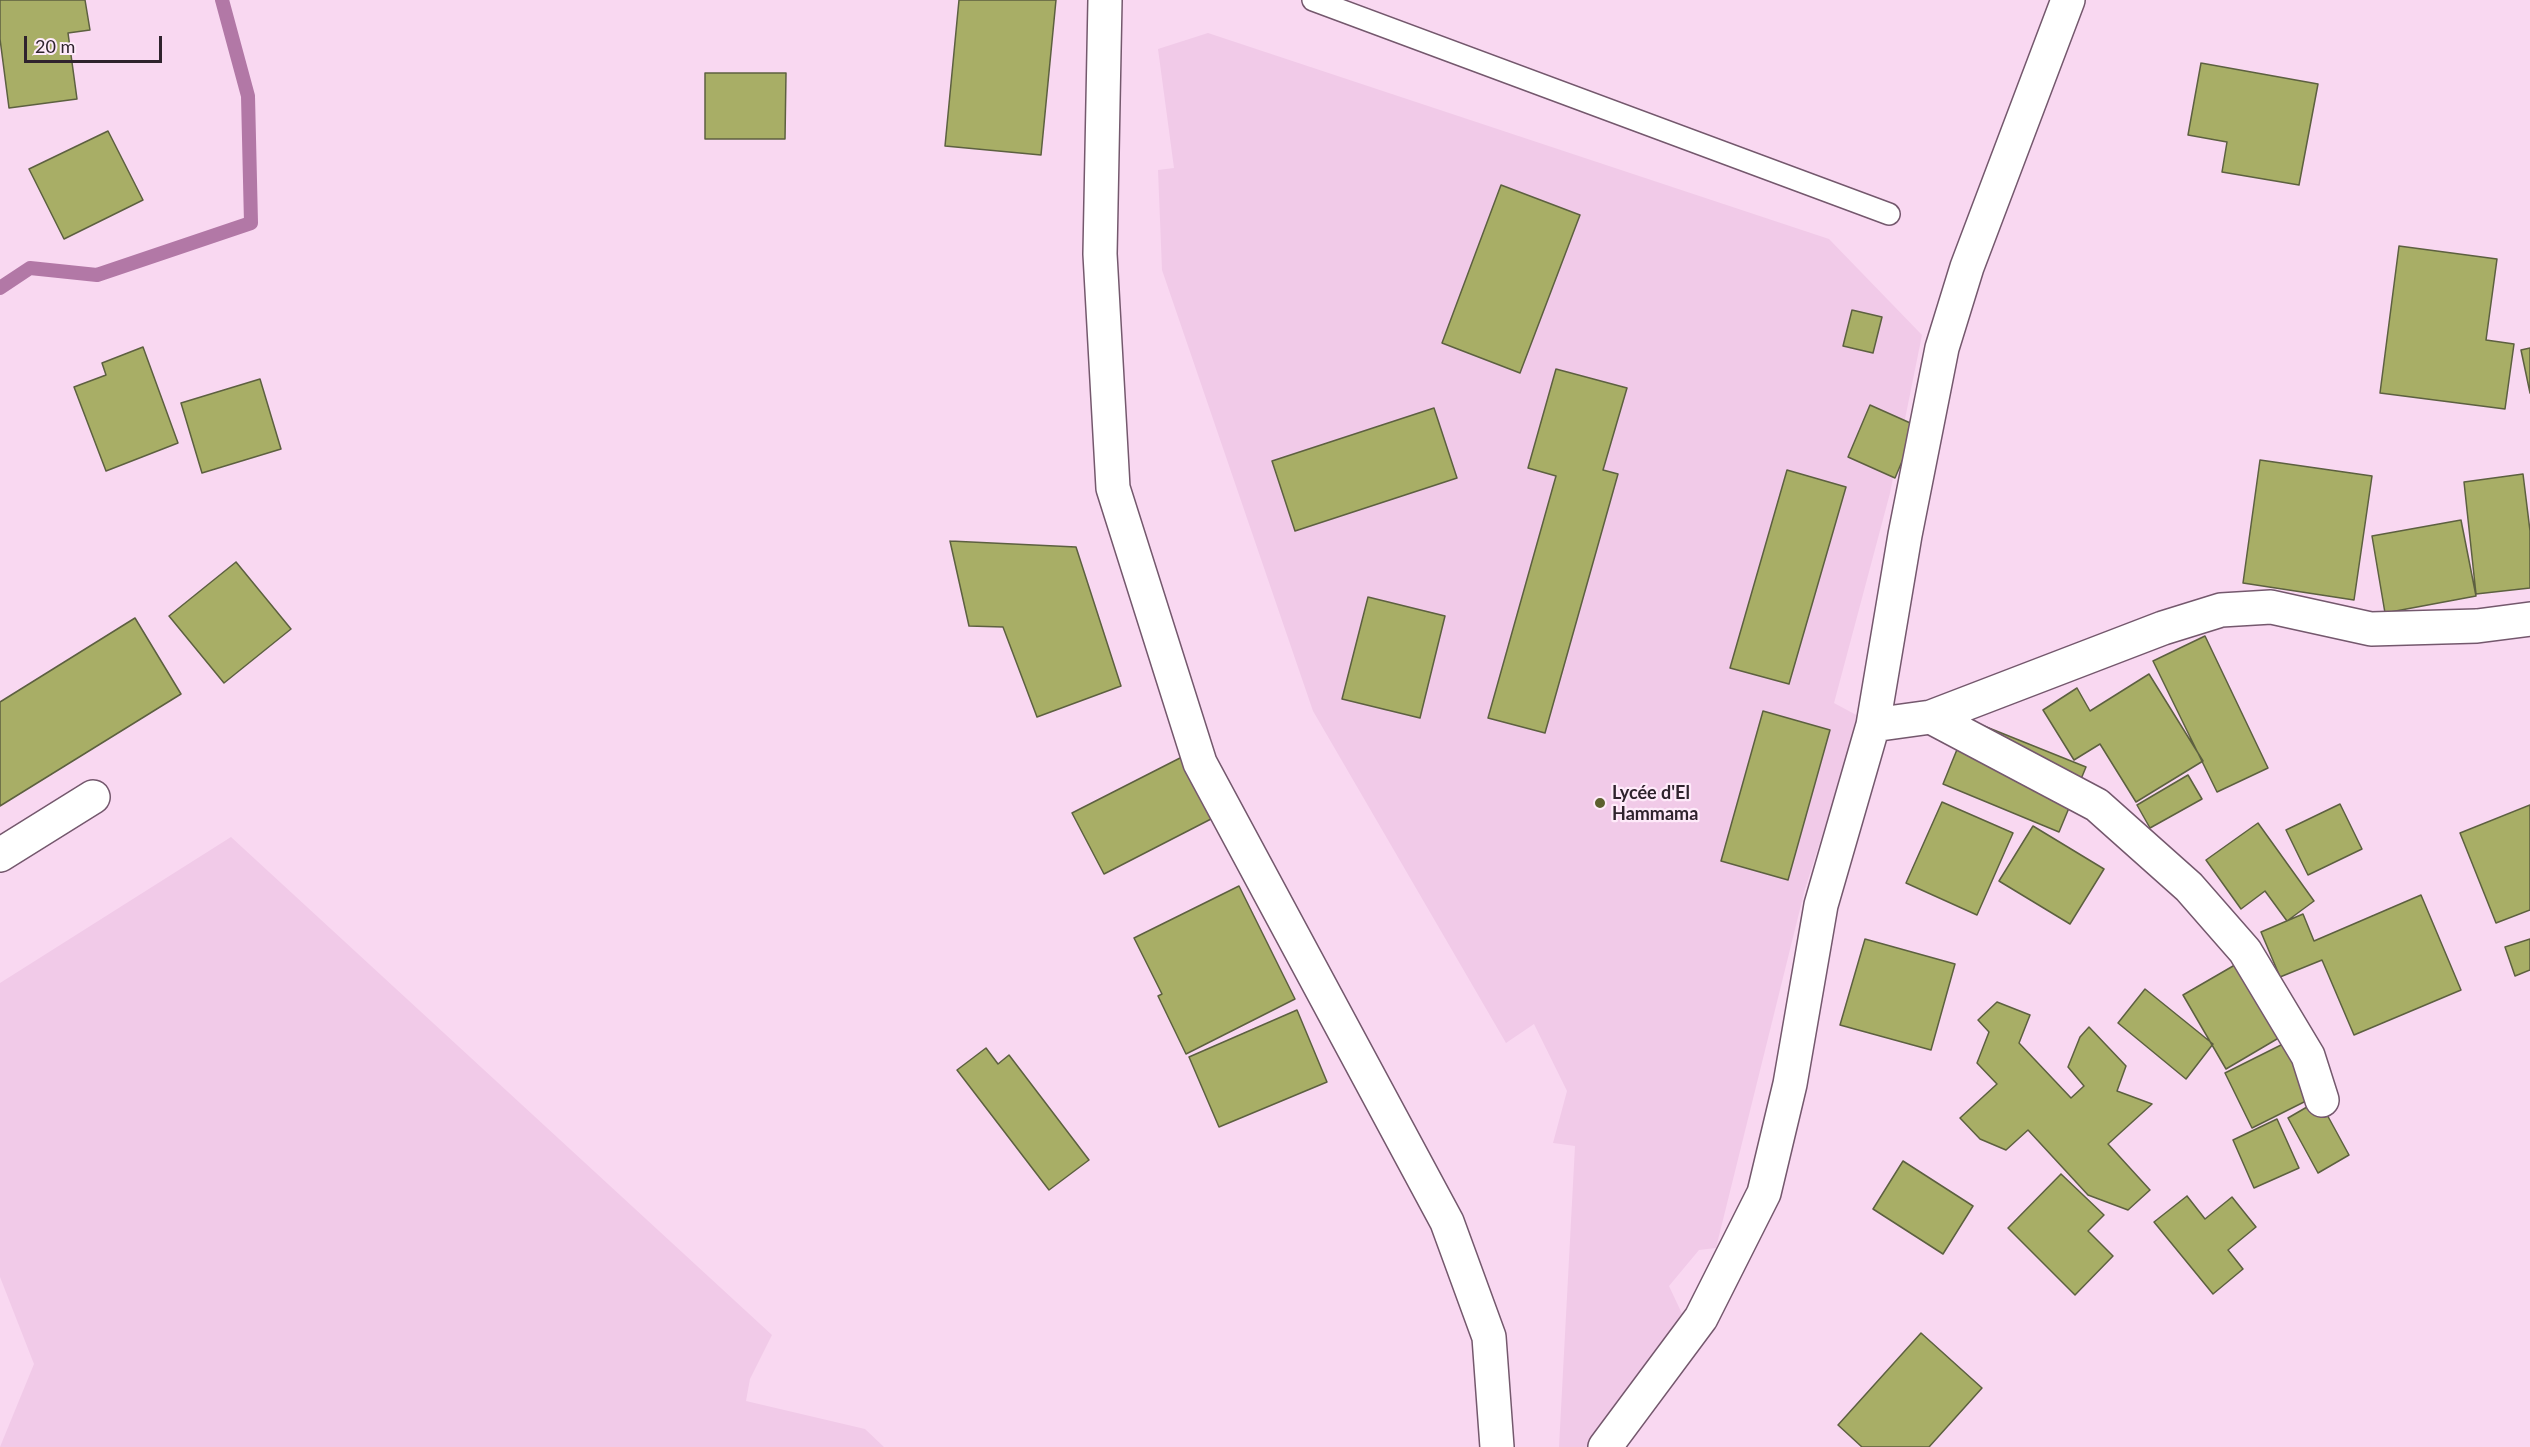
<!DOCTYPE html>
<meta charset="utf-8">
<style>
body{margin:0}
#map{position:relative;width:2530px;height:1447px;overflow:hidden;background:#f9d8f1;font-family:Lato,sans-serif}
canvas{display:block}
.scale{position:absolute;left:24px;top:36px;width:138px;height:27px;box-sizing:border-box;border:3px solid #2f232d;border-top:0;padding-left:8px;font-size:18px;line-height:21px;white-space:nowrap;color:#2f232d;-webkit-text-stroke:4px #feeaf9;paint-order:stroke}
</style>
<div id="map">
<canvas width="2530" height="1447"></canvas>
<div class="scale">20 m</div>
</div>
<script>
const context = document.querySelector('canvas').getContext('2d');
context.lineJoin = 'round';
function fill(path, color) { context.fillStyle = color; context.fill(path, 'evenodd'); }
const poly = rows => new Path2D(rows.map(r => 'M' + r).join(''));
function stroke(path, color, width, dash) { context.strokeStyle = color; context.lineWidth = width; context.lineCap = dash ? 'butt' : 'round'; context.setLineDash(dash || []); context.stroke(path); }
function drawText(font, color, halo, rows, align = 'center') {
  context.font = font + ' Lato,sans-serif'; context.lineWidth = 4.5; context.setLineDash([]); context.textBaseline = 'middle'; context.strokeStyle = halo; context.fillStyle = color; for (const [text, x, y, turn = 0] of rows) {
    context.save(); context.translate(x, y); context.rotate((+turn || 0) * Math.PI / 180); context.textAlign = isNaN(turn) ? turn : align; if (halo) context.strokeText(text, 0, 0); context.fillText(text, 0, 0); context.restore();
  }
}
const built = poly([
 [1208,33,1829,239,1922,335,1890,493,1834,703,1860,717,1805,889,1716,1248,1699,1250,1669,1286,1684,1318,1598,1447,1559,1447,1575,1146,1553,1143,1567,1091,1534,1024,1506,1043,1313,711,1162,270,1158,170,1174,168,1158,49],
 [231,837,772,1335,750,1379,746,1401,865,1429,884,1447,0,1447,34,1364,0,1277,0,983]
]);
const stream = poly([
 [0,288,30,268,97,275,251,223,248,96,222,0]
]);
const building = poly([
 [0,0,85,0,90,30,68,33,77,99,9,108,0,39,0,0],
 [959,0,1056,0,1041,155,945,146,959,0],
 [2201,63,2318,84,2299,185,2222,172,2227,142,2188,135,2201,63],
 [705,73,786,73,785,139,705,139,705,73],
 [108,131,143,200,64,239,29,169,108,131],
 [1501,185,1580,215,1520,373,1442,343,1501,185],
 [2399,246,2497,259,2486,340,2514,344,2505,409,2380,393,2399,246],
 [1852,310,1882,317,1873,353,1843,346,1852,310],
 [143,347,178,443,106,471,74,387,106,375,102,363,143,347],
 [2530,348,2530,393,2521,350,2530,348],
 [1556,369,1627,388,1603,470,1618,474,1545,733,1488,718,1556,476,1528,468,1556,369],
 [260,379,281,449,202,473,181,403,260,379],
 [1870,405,1917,426,1895,478,1848,457,1870,405],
 [1434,408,1457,478,1295,531,1272,461,1434,408],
 [2260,460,2372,476,2354,600,2243,583,2260,460],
 [1787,470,1846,487,1789,684,1730,668,1787,470],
 [2523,474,2530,531,2530,588,2476,594,2464,482,2523,474],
 [2461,520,2476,596,2385,613,2372,536,2461,520],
 [950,541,1076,547,1121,686,1037,717,1003,627,969,626,950,541],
 [236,562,291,629,224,683,169,616,236,562],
 [1368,597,1445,616,1420,718,1342,699,1368,597],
 [135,618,181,694,0,806,0,702,135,618],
 [2205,636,2268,768,2217,792,2153,661,2205,636],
 [2149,674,2203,761,2136,802,2100,744,2074,760,2043,710,2077,688,2090,711,2149,674],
 [1763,711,1830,730,1788,880,1721,861,1763,711],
 [1969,720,2086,767,2059,832,1943,784,1969,720],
 [1182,757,1213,818,1104,874,1072,813,1182,757],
 [2188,775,2202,799,2150,828,2137,805,2188,775],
 [1942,802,2013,833,1977,915,1906,883,1942,802],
 [2340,804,2362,849,2308,875,2286,830,2340,804],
 [2530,805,2530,910,2496,923,2460,833,2530,805],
 [2258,823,2314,901,2287,921,2265,891,2241,909,2206,860,2258,823],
 [2033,826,2104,869,2070,924,1999,881,2033,826],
 [1239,886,1295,999,1186,1054,1158,996,1162,994,1134,938,1239,886],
 [2421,895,2461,990,2354,1035,2322,960,2280,977,2261,932,2303,914,2314,941,2421,895],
 [1865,939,1955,964,1931,1050,1840,1025,1865,939],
 [2530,939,2530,970,2515,976,2505,947,2530,939],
 [2240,962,2282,1036,2226,1069,2183,995,2240,962],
 [2145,989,2213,1044,2186,1079,2118,1023,2145,989],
 [1997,1002,2030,1015,2019,1043,2071,1098,2084,1086,2068,1067,2080,1037,2089,1027,2126,1066,2117,1091,2152,1104,2108,1144,2150,1190,2128,1210,2088,1195,2028,1130,2006,1150,1980,1139,1960,1118,1997,1084,1977,1063,1989,1032,1978,1020,1997,1002],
 [1297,1010,1327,1082,1219,1127,1189,1057,1297,1010],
 [2285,1043,2312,1098,2252,1128,2225,1073,2285,1043],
 [986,1048,998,1064,1009,1055,1089,1160,1049,1190,957,1070,986,1048],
 [2319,1100,2349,1155,2318,1173,2288,1118,2319,1100],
 [2277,1119,2299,1168,2254,1188,2233,1140,2277,1119],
 [1903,1161,1973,1206,1943,1254,1873,1209,1903,1161],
 [2061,1174,2104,1215,2088,1231,2113,1256,2075,1295,2008,1228,2061,1174],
 [2187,1196,2205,1219,2232,1197,2256,1227,2228,1250,2243,1269,2213,1294,2154,1222,2187,1196],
 [1921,1333,1982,1388,1929,1447,1862,1447,1838,1425,1921,1333]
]);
const lane = poly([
 [1313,0,1889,214]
]);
const street = poly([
 [1931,717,2097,805,2189,887,2245,951,2308,1056,2322,1100],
 [1873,725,1931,717,2163,628,2221,610,2271,607,2371,629,2477,626,2530,619],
 [0,855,93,797],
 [1605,1447,1701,1318,1764,1193,1790,1084,1821,905,1873,725,1905,535,1942,348,1967,267,2068,0]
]);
const primary = poly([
 [1105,0,1100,254,1113,488,1200,763,1447,1222,1489,1337,1497,1447]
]);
const markers = [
 [1600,803,6,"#5c602e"]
];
const poiNames = [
 ["Lycée d'El",1612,793],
 ["Hammama",1612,814]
];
fill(built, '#f1cae8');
stroke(stream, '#b278a6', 14);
fill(building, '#a8ae66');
stroke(building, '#5d6040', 1.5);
stroke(lane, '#74586d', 24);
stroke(street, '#74586d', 36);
stroke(primary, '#74586d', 36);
stroke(lane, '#fff', 21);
stroke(street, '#fff', 33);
stroke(primary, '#fff', 33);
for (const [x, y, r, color] of markers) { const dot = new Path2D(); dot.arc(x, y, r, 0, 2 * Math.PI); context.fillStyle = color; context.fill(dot); stroke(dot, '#feeaf9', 2); }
drawText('bold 18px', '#2f232d', '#feeaf9', poiNames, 'left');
</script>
